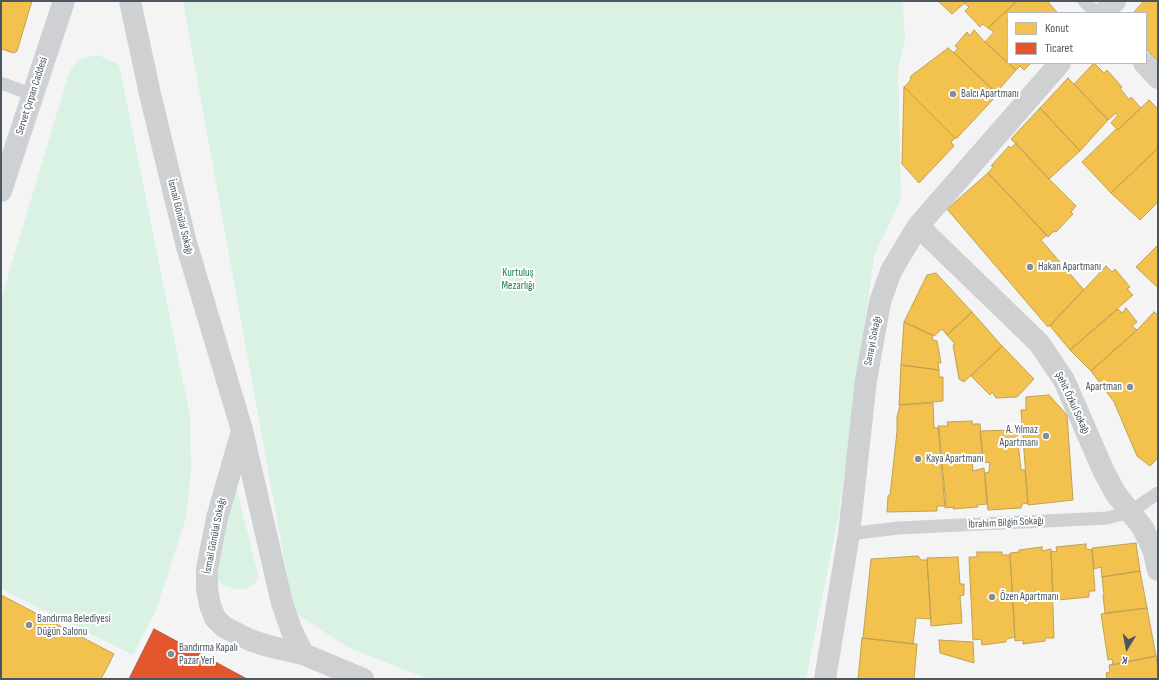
<!DOCTYPE html>
<meta charset="utf-8">
<style>
body{margin:0}
#map{position:relative;width:1159px;height:680px;overflow:hidden;background:#f4f4f4;font-family:"Sofia Sans Condensed",sans-serif}
canvas{display:block}
.frame{position:absolute;inset:0;border:2px solid #4a5661;pointer-events:none}
.legend{position:absolute;left:1007px;top:12px;width:140px;height:52px;box-sizing:border-box;background:#fff;border:1px solid #b7bbc0;margin:0;padding:5px 7px;list-style:none;font-size:12px;color:#4a5661}
.legend li{display:flex;align-items:center;gap:8px;height:20px}
.legend b{width:20px;border:1px solid #b7bbc0}
.north{position:absolute;left:1107px;top:628px;width:40px;height:40px;-webkit-text-stroke:3px #fff;paint-order:stroke;rotate:190deg;font-size:11px;font-weight:700;line-height:16px;text-align:center;color:#4a5661}
.north::after{content:'';display:block;margin:auto;width:14px;height:18px;background:#4a5661;clip-path:polygon(50% 0,100% 100%,50% 72%,0 100%)}
</style>
<div id="map">
<canvas width="1159" height="680"></canvas>
<div class="frame"></div>
<ul class="legend">
<li><b style="height:11px;background:#f2c14e"></b>Konut</li>
<li><b style="height:11px;background:#e4572e"></b>Ticaret</li>
</ul>
<div class="north">K</div>
</div>
<script>
const context = document.querySelector('canvas').getContext('2d');
context.lineJoin = 'round';
function fill(path, color) { context.fillStyle = color; context.fill(path, 'evenodd'); }
const poly = rows => new Path2D(rows.map(r => 'M' + r).join(''));
function stroke(path, color, width, dash) { context.strokeStyle = color; context.lineWidth = width; context.lineCap = dash ? 'butt' : 'round'; context.setLineDash(dash || []); context.stroke(path); }
function drawText(font, color, halo, rows, align = 'center') {
  context.font = font + ' "Sofia Sans Condensed",sans-serif'; context.lineWidth = 4; context.setLineDash([]); context.textBaseline = 'middle'; context.strokeStyle = halo; context.fillStyle = color; for (const [text, x, y, turn = 0] of rows) {
    context.save(); context.translate(x, y); context.rotate((+turn || 0) * Math.PI / 180); context.textAlign = isNaN(turn) ? turn : align; if (halo) context.strokeText(text, 0, 0); context.fillText(text, 0, 0); context.restore();
  }
}
const green = poly([
 [183,1,903,1,905,41,898,68,901,199,874,256,838,519,806,679,429,679,349,648,297,614,290,591],
 [97,55,105,58,119,65,190,416,191,471,186,518,156,610,133,655,1,589,1,299,69,73,78,60],
 [231,467,258,574,258,580,253,585,245,589,236,589,229,587,221,584,216,578]
]);
const homes = poly([
 [1,1,32,1,17,51,14,53,1,49,1,1],
 [940,1,967,1,952,14,939,2,940,1],
 [967,1,1017,1,988,28,983,24,980,27,965,11,969,7,964,3,967,1],
 [1017,1,1047,1,1058,13,1008,13,1008,63,985,42,994,32,988,28,1017,1],
 [1144,1,1158,1,1158,61,1146,49,1146,13,1133,13,1144,1],
 [974,30,985,42,1016,70,996,93,954,53,958,48,955,46,967,32,970,36,974,30],
 [948,48,954,53,998,94,957,138,955,138,904,87,910,81,911,76,948,48],
 [1008,63,1031,63,1024,70,1020,66,1016,70,1008,63],
 [1094,63,1104,73,1107,70,1122,87,1120,88,1129,100,1131,97,1141,108,1118,130,1111,123,1118,115,1116,113,1108,120,1074,84,1094,63],
 [1068,78,1108,120,1080,151,1040,108,1068,78],
 [904,87,955,138,951,142,954,146,919,183,902,164,904,87],
 [1149,100,1158,109,1158,148,1111,193,1082,162,1117,128,1118,130,1149,100],
 [1040,108,1080,151,1049,179,1011,139,1040,108],
 [1016,143,1049,179,1076,206,1071,212,1073,214,1056,232,1054,231,1048,237,988,173,994,166,991,166,1009,146,1011,148,1016,143],
 [1158,148,1158,202,1140,220,1111,193,1158,148],
 [988,173,1047,235,1041,240,1084,290,1048,327,947,209,988,173],
 [1158,245,1158,288,1136,267,1158,245],
 [1106,266,1112,272,1115,269,1130,287,1127,289,1133,295,1070,350,1050,326,1106,266],
 [936,273,972,312,947,335,942,329,934,336,932,335,904,322,927,275,936,273],
 [1126,308,1137,322,1132,326,1137,330,1091,371,1070,350,1118,309,1122,313,1126,308],
 [972,312,1002,346,964,382,959,379,953,345,955,344,947,335,972,312],
 [1154,312,1158,315,1158,458,1150,466,1137,456,1114,402,1091,371,1137,330,1154,312],
 [904,322,932,335,933,340,937,341,941,363,938,363,939,370,901,365,904,322],
 [1002,346,1034,379,1017,397,996,398,992,392,990,395,971,376,1002,346],
 [901,365,939,370,939,377,943,377,943,401,899,405,901,365],
 [1049,395,1067,415,1073,500,1028,505,1021,410,1026,410,1026,397,1049,395],
 [933,403,934,428,939,428,946,506,937,506,937,511,887,512,888,496,890,495,897,432,897,417,900,405,933,403],
 [972,421,972,424,980,424,983,458,972,459,973,471,984,468,987,504,977,505,978,507,953,509,954,507,945,508,938,426,948,426,947,422,972,421],
 [1011,430,1017,432,1021,470,1025,470,1028,503,1022,504,1021,508,988,510,985,473,989,472,990,462,983,463,980,431,1011,430],
 [1136,543,1140,571,1102,577,1101,567,1094,569,1092,548,1136,543],
 [1086,544,1086,549,1092,550,1095,591,1089,591,1089,597,1058,600,1058,594,1053,594,1051,551,1057,552,1056,547,1086,544],
 [1042,547,1042,551,1051,549,1051,551,1054,638,1045,638,1045,641,1023,644,1023,640,1015,641,1010,553,1019,552,1019,550,1042,547],
 [977,552,1002,552,1002,555,1010,555,1015,637,1006,639,1006,642,982,645,981,639,973,640,969,557,977,557,977,552],
 [918,556,921,560,927,560,931,619,916,618,913,644,863,638,871,559,918,556],
 [958,557,960,584,964,584,964,595,960,596,962,623,931,626,927,558,958,557],
 [1140,571,1147,608,1105,613,1103,595,1104,595,1102,577,1140,571],
 [1,595,114,654,101,679,1,679,1,595],
 [1147,608,1156,656,1113,665,1112,659,1108,660,1101,614,1147,608],
 [862,638,917,644,914,679,858,679,862,638],
 [939,640,973,642,974,663,940,653,939,640],
 [1156,656,1158,669,1158,679,1107,679,1106,673,1110,672,1109,665,1156,656]
]);
const shops = poly([
 [154,629,247,679,129,679,154,629]
]);
const service = poly([
 [1084,1,1096,13],
 [1,83,33,95],
 [849,534,898,528,1107,518,1130,512,1158,493]
]);
const minor = poly([
 [130,1,150,94,186,243,242,430,282,603,291,629,303,654],
 [1103,13,1115,1],
 [1144,63,1158,78],
 [918,226,1039,343,1064,380,1104,472,1116,494,1143,528,1154,552,1158,570],
 [242,431,217,518,207,569,207,589,210,605,215,618,224,627,250,640,268,646,303,654,363,679],
 [825,679,849,534,866,380,880,302,891,271,918,226,1060,63]
]);
const secondary = poly([
 [1,191,64,1]
]);
const markers = [
 [953,94,4,"#868d94"],
 [1030,267,4,"#868d94"],
 [1130,387,4,"#868d94"],
 [1046,436,4,"#868d94"],
 [918,459,4,"#868d94"],
 [992,597,4,"#868d94"],
 [29,625,4,"#868d94"],
 [171,654,4,"#868d94"]
];
const poiNames = [
 ["Balcı Apartmanı",961,94],
 ["Hakan Apartmanı",1038,267],
 ["Apartman",1122,387,"right"],
 ["A. Yılmaz",1038,430,"right"],
 ["Apartmanı",1038,443,"right"],
 ["Kaya Apartmanı",926,459],
 ["Özen Apartmanı",1000,597],
 ["Bandırma Belediyesi",37,619],
 ["Düğün Salonu",37,632],
 ["Bandırma Kapalı",179,648],
 ["Pazar Yeri",179,661]
];
const streetNames = [
 ["Servet Çırpan Caddesi",32,96,-72],
 ["İsmail Gönülal Sokağı",180,217,76],
 ["Sanayi Sokağı",873,341,-79],
 ["Şehit Özkul Sokağı",1072,403,65],
 ["İbrahim Bilgin Sokağı",1006,523,-3],
 ["İsmail Gönülal Sokağı",215,536,-79]
];
const parkNames = [
 ["Kurtuluş",518,273],
 ["Mezarlığı",518,286]
];
fill(green, '#d9f2e3');
fill(homes, '#f2c14e');
stroke(homes, '#c0a154', 1);
fill(shops, '#e4572e');
stroke(shops, '#b6573d', 1);
stroke(service, '#ced0d2', 13);
stroke(minor, '#ced0d2', 22);
stroke(secondary, '#ced0d4', 22);
for (const [x, y, r, color] of markers) { const dot = new Path2D(); dot.arc(x, y, r, 0, 2 * Math.PI); context.fillStyle = color; context.fill(dot); stroke(dot, '#fff', 1.5); }
drawText('11px', '#4a5661', '#fff', poiNames, 'left');
drawText('11px', '#4a5661', '#fff', streetNames);
drawText('11px', '#17864f', '#fff', parkNames);
</script>
